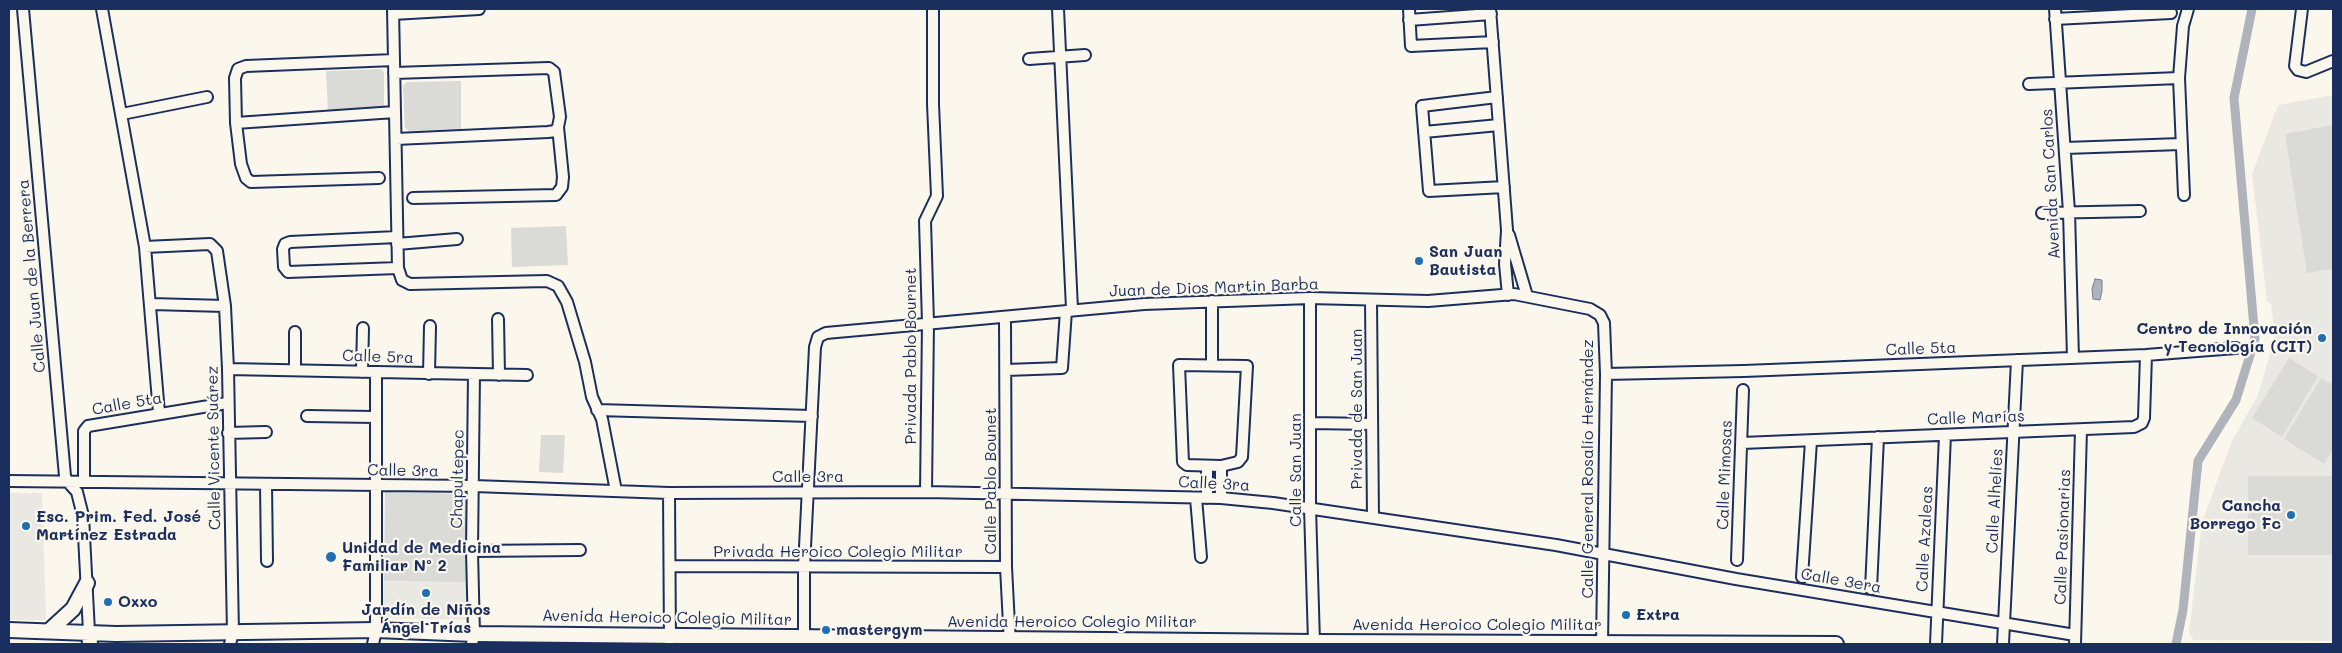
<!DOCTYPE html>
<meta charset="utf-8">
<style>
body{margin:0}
#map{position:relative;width:2342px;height:653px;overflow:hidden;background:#fbf7ec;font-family:Mali,sans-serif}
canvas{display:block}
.frame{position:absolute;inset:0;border:10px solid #1b2f5e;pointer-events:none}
</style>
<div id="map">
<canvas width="2342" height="653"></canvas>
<div class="frame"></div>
</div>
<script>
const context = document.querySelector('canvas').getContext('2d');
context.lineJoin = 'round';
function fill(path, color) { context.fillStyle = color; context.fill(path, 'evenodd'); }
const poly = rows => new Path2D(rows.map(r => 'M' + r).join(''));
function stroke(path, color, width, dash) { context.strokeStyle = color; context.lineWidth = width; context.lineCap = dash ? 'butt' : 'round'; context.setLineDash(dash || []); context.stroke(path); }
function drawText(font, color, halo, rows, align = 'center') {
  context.font = font + ' Mali,sans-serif'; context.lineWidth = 4.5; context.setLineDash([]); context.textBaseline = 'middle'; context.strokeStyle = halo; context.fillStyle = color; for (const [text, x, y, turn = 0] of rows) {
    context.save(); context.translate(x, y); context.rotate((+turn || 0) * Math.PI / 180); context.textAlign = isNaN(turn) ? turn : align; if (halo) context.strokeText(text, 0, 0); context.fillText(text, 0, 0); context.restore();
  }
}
const built = poly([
 [2333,95,2333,641,2193,640,2189,633,2202,522,2232,441,2258,395,2275,337,2271,304,2267,301,2252,174,2278,105],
 [9,493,42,493,46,620,9,620],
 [384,581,468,582,468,620,383,618]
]);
const green = poly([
 [381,69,384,72,384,106,380,110,328,112,326,71],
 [461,81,461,129,409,131,405,128,403,86,407,82],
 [2333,125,2333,269,2307,273,2285,134],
 [566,226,568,265,512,267,511,228],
 [2289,358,2318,376,2282,437,2252,418],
 [2321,378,2333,385,2333,449,2324,464,2284,439],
 [541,435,565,435,563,473,539,472],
 [2248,476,2333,476,2333,555,2248,555],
 [385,492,471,494,468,582,384,581]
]);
const water = poly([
 [2095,279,2102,280,2102,291,2100,300,2093,299,2092,289,2095,279]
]);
const canal = poly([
 [2176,644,2183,610,2198,461,2236,400,2255,339,2234,98,2252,9]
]);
const minor = poly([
 [23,9,65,476,67,481,77,492,83,516,89,632],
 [102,9,145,247,159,413],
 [393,9,398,268,402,280,410,284,547,281,558,286,567,302,585,362,592,397,602,419,616,491],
 [1058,9,1072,309],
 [1409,9,1411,46,1493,42],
 [1490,9,1507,230,1505,264,1508,295],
 [2055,9,2069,212,2073,358],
 [2302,9,2295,66,2298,70,2306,72,2333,61],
 [393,14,479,9],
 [2055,19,2171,13],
 [1409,20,1491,14],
 [1029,59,1085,55],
 [394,60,246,66,238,69,235,78,236,123,395,112],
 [394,73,549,68,554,72,560,117,558,127,555,131,548,132,396,139],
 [2029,84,2179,78],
 [1497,97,1422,106,1429,191,1504,187],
 [122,114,207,97],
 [236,123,241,164,246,178,251,182,379,178],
 [1424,132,1499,125],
 [2065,148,2181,144],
 [2184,195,2179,78,2183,26,2188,9],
 [413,198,556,195,562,187,563,177,558,127],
 [2042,213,2140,211],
 [1509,235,1527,296],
 [397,237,290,242,285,244,283,249,284,267,288,272,398,268],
 [397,244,457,239],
 [145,247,210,244,217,251,225,306,228,369,233,633,230,644],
 [1310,298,1310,508,1314,642],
 [1371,300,1373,518],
 [1212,301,1212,365],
 [151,304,225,306],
 [1005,317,1006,567,1010,644],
 [498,319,499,375],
 [295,332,295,370],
 [1179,365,1247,366,1242,457,1238,462,1221,466,1187,465,1183,462,1179,365],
 [228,369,527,375],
 [1006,370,1062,368,1066,311],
 [362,372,363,328],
 [429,374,430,326],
 [1606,374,1744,371,2146,355,2236,348],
 [597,410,812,416],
 [307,416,375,417],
 [1311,423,1372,424],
 [228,433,266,432],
 [1742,443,2134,427,2142,423,2144,418,2146,355],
 [9,481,474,486,669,493,926,492,1221,498,1273,503,1556,545,1736,579,2075,635],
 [84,482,84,431,88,426,227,403],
 [266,484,267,561],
 [926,492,928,323,925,221,937,196,933,104,933,9],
 [669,493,670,644],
 [1196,498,1201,557],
 [1207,498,1207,466],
 [1221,498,1221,466],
 [472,551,580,550],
 [1737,560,1743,390],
 [670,566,1006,567],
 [1802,577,1811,441],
 [1871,589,1878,437],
 [373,644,376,630,376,372],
 [472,644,474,634,472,551,474,374],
 [804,644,804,567,815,347,818,337,826,333,1144,304,1310,298,1428,301,1514,294,1590,309,1600,315,1604,323,1606,374,1602,644],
 [1936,644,1945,435],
 [2003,644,2017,360],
 [2075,644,2081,430]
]);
const major = poly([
 [9,630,116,634,376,630,474,634,1314,642,1836,644],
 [49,631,73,609,87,583],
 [89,632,90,644]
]);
const markers = [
 [1419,261,5,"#1f6fb2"],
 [2322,338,5,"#1f6fb2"],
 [2291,515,5,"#1f6fb2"],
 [26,526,5,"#1f6fb2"],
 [331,557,6,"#1f6fb2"],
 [426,593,5,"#1f6fb2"],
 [108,602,5,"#1f6fb2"],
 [1626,615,5,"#1f6fb2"],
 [826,630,5,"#1f6fb2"]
];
const streetNames = [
 ["Avenida San Carlos",2051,184,-93],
 ["Calle Juan de la Berrera",32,276,-95],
 ["Juan de Dios Martin Barba",1214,288,-2],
 ["Calle 5ta",1921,349,-2],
 ["Privada Pablo Bournet",911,356,-90],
 ["Calle 5ra",378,357,2],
 ["Calle 5ta",127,404,-10],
 ["Privada de San Juan",1357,409,-90],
 ["Calle Marías",1976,418,-2],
 ["Calle Vicente Suárez",214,448,-91],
 ["Calle General Rosalío Hernández",1588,469,-90],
 ["Calle San Juan",1296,470,-90],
 ["Calle 3ra",403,471,1],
 ["Calle Mimosas",1725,475,-88],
 ["Calle 3ra",808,477],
 ["Chapultepec",458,479,-89],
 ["Calle Pablo Bounet",991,481,-90],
 ["Calle 3ra",1214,484,3],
 ["Calle Alhelíes",1995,501,-87],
 ["Calle Pasionarias",2063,537,-88],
 ["Calle Azaleas",1925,539,-87],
 ["Privada Heroico Colegio Militar",838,552],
 ["Calle 3era",1841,581,10],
 ["Avenida Heroico Colegio Militar",667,618,1],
 ["Avenida Heroico Colegio Militar",1072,622],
 ["Avenida Heroico Colegio Militar",1477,625]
];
const poiNames = [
 ["San Juan",1429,252],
 ["Bautista",1429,270],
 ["Centro de Innovación",2312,329,"right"],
 ["y Tecnología (CIT)",2312,347,"right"],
 ["Cancha",2281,506,"right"],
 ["Borrego Fc",2281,524,"right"],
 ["Esc. Prim. Fed. José",36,517],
 ["Martínez Estrada",36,535],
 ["Unidad de Medicina",342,548],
 ["Familiar Nº 2",342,566],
 ["Oxxo",118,602],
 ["Jardín de Niños",426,610,"center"],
 ["Ángel Trías",426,628,"center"],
 ["Extra",1636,615],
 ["mastergym",836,630]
];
fill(built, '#eae8e2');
fill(green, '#dadad7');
fill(water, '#afb3bb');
stroke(water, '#747e96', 1);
stroke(canal, '#afb3bb', 9);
stroke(minor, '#1b2f5e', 14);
stroke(major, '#1b2f5e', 18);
stroke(minor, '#fbf7ec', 10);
stroke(major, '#fbf7ec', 14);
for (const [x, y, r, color] of markers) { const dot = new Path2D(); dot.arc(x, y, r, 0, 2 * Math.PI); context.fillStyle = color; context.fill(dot); stroke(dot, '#fbf7ec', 2); }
drawText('16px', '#1b2f5e', '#fbf7ec', streetNames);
drawText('bold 16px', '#1b2f5e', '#fbf7ec', poiNames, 'left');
</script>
